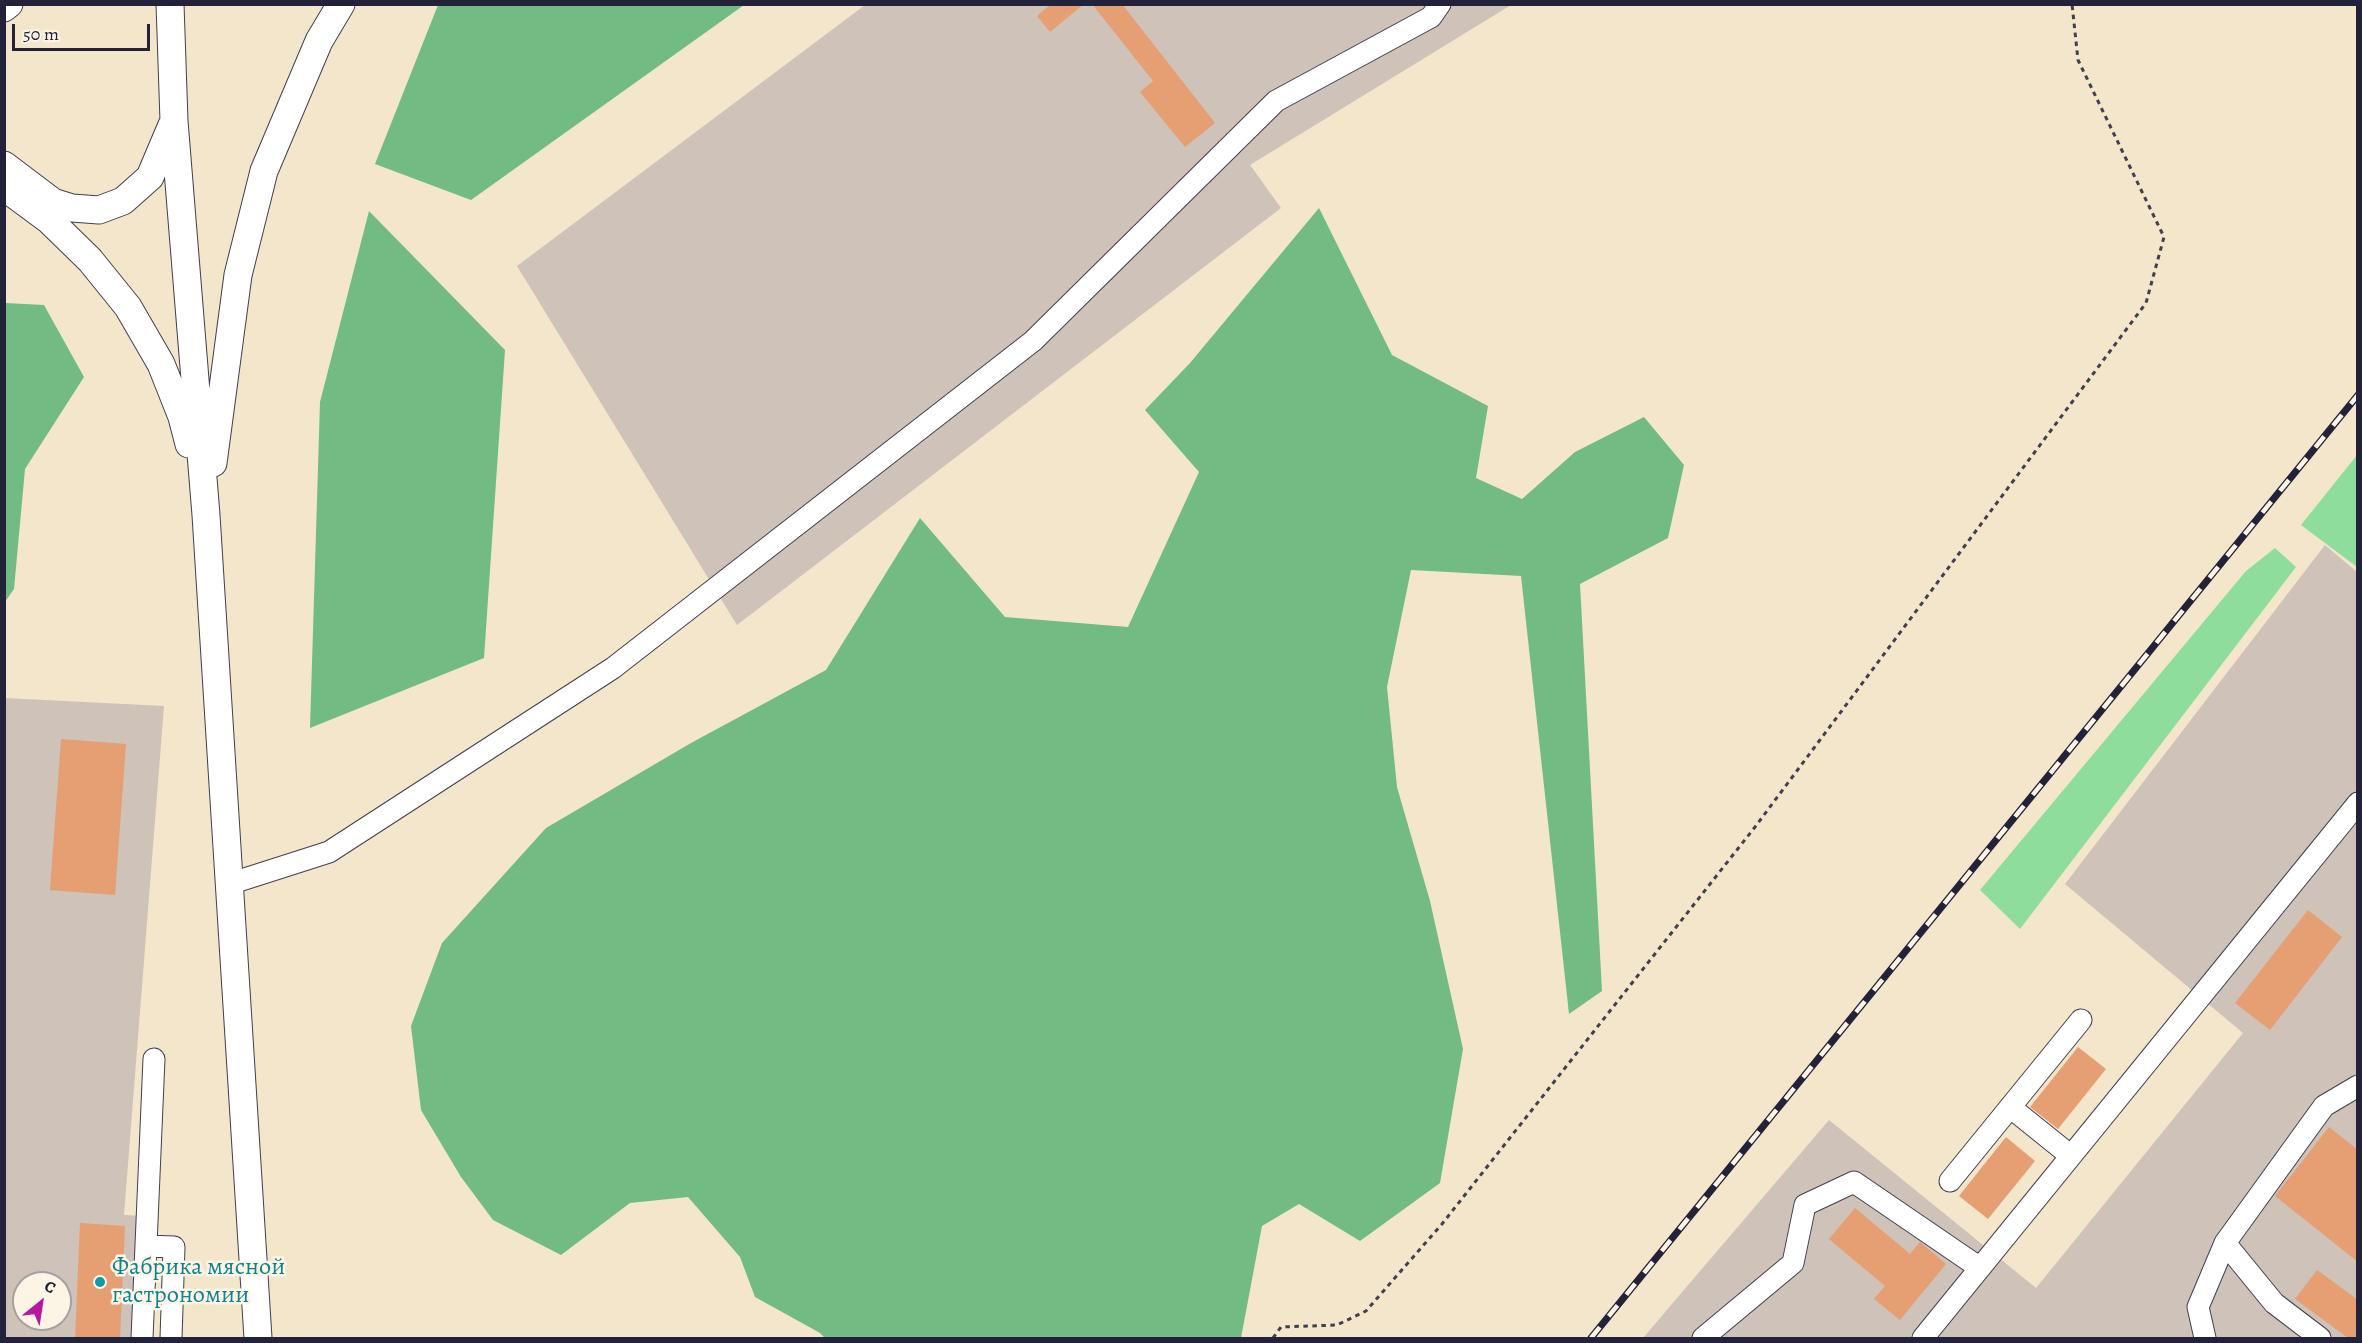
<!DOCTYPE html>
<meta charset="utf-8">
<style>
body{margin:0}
#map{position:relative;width:2362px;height:1343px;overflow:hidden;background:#f3e6ca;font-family:Alegreya,serif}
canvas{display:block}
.frame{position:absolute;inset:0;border:6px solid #22223b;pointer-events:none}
.north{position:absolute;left:12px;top:1271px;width:60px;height:60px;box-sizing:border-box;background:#fcf5e5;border:2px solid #a5a1a1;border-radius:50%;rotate:30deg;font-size:16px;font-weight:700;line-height:24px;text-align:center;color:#22223b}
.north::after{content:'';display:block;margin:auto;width:21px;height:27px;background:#b5179e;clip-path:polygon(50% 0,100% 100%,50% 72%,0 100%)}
.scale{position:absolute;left:12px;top:24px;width:138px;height:27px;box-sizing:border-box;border:3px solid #22223b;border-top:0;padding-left:8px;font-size:18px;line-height:21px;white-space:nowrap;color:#22223b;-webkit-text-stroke:4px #fcf5e5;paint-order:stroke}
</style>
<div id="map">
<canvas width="2362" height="1343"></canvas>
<div class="frame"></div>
<div class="north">С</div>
<div class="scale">50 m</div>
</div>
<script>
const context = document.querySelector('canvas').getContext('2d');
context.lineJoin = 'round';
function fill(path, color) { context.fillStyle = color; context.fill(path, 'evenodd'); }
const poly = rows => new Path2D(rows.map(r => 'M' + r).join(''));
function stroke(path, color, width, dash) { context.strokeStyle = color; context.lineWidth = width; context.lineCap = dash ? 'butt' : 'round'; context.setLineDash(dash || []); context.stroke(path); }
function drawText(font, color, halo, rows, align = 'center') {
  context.font = font + ' Alegreya,serif'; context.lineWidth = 5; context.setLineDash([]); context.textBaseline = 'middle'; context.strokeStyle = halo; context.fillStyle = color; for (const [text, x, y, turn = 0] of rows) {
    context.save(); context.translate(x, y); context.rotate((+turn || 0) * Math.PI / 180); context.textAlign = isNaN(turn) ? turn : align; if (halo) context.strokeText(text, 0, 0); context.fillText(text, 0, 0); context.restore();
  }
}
const industrial = poly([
 [865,5,1511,5,1250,165,1281,208,737,625,517,266],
 [2325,545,2357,572,2357,1338,1643,1338,1829,1120,2036,1288,2243,1033,2065,884],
 [4,698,164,706,124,1215,144,1216,135,1338,5,1338],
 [24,1283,60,1283,60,1319,24,1319]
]);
const green = poly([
 [2357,455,2357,567,2301,525],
 [2275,548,2296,567,2020,929,1980,890,2246,571]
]);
const forest = poly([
 [438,5,438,4,744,5,471,200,375,164],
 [1319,208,1392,355,1488,406,1476,478,1522,499,1575,452,1644,417,1684,465,1668,538,1580,584,1602,991,1569,1014,1521,576,1411,570,1387,687,1397,787,1430,901,1463,1049,1440,1183,1360,1241,1299,1204,1262,1226,1241,1338,825,1338,820,1333,755,1297,740,1257,688,1197,630,1203,561,1255,493,1220,461,1177,421,1110,411,1026,442,943,546,828,691,743,826,670,920,518,1005,617,1128,627,1199,472,1145,410,1190,363],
 [369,211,505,350,484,658,310,728,320,402],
 [5,303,44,305,84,377,25,469,14,589,5,602]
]);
const building = poly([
 [1051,4,1084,4,1050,32,1037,16],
 [1092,4,1122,4,1215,123,1185,147,1140,92,1153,81],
 [61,739,126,744,115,895,50,890],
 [2308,910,2342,937,2270,1030,2235,1003],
 [2078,1047,2106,1069,2058,1129,2030,1107],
 [2329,1127,2358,1150,2358,1262,2275,1196],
 [2006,1137,2035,1161,1988,1219,1959,1196],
 [1855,1208,1910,1254,1920,1242,1946,1264,1900,1320,1874,1299,1885,1286,1829,1239],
 [80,1223,125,1226,120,1338,75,1338],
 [2317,1270,2358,1300,2358,1338,2348,1338,2295,1299]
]);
const path = poly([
 [1273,1338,1281,1327,1337,1325,1366,1311,1442,1224,1755,827,2146,303,2164,237,2078,60,2072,4]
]);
const minor = poly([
 [229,884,329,852,613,668,1033,341,1276,101,1431,17,1440,4],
 [2010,1107,2071,1156],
 [1950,1181,2081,1020],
 [2225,1243,2274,1303,2320,1338],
 [146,1246,174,1247,171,1338],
 [142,1338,154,1059],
 [1703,1338,1793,1263,1805,1205,1854,1182,1980,1268],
 [1923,1338,2358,803],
 [2205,1338,2198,1307,2225,1243,2324,1106,2358,1086]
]);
const major = poly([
 [170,4,174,121,206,515,258,1338],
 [4,8,9,4],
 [4,165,53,202,72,208,99,210,123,201,150,177,172,125],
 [4,187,49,220,90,260,128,307,161,364,182,417,189,444],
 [213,463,238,275,264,171,319,41,341,4]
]);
const rail = poly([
 [1591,1338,2358,395]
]);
const markers = [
 [100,1282,6,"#0f9aa8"]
];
const cultureNames = [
 ["Фабрика мясной",112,1268],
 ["гастрономии",112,1296]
];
fill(industrial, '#cec2b9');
fill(green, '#8edd9c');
fill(forest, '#72bc84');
fill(building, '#e59f73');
stroke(minor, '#413f50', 23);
stroke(major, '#413f50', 29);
stroke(path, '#413f50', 3, [4.5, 4.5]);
stroke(minor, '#fff', 21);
stroke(major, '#fff', 27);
stroke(rail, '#22223b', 7);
stroke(rail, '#fcf5e5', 4.5, [14]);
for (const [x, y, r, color] of markers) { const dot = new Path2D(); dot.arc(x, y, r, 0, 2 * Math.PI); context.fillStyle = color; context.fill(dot); stroke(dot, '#fcf5e5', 2); }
drawText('24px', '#0d838f', '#fcf5e5', cultureNames, 'left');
</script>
